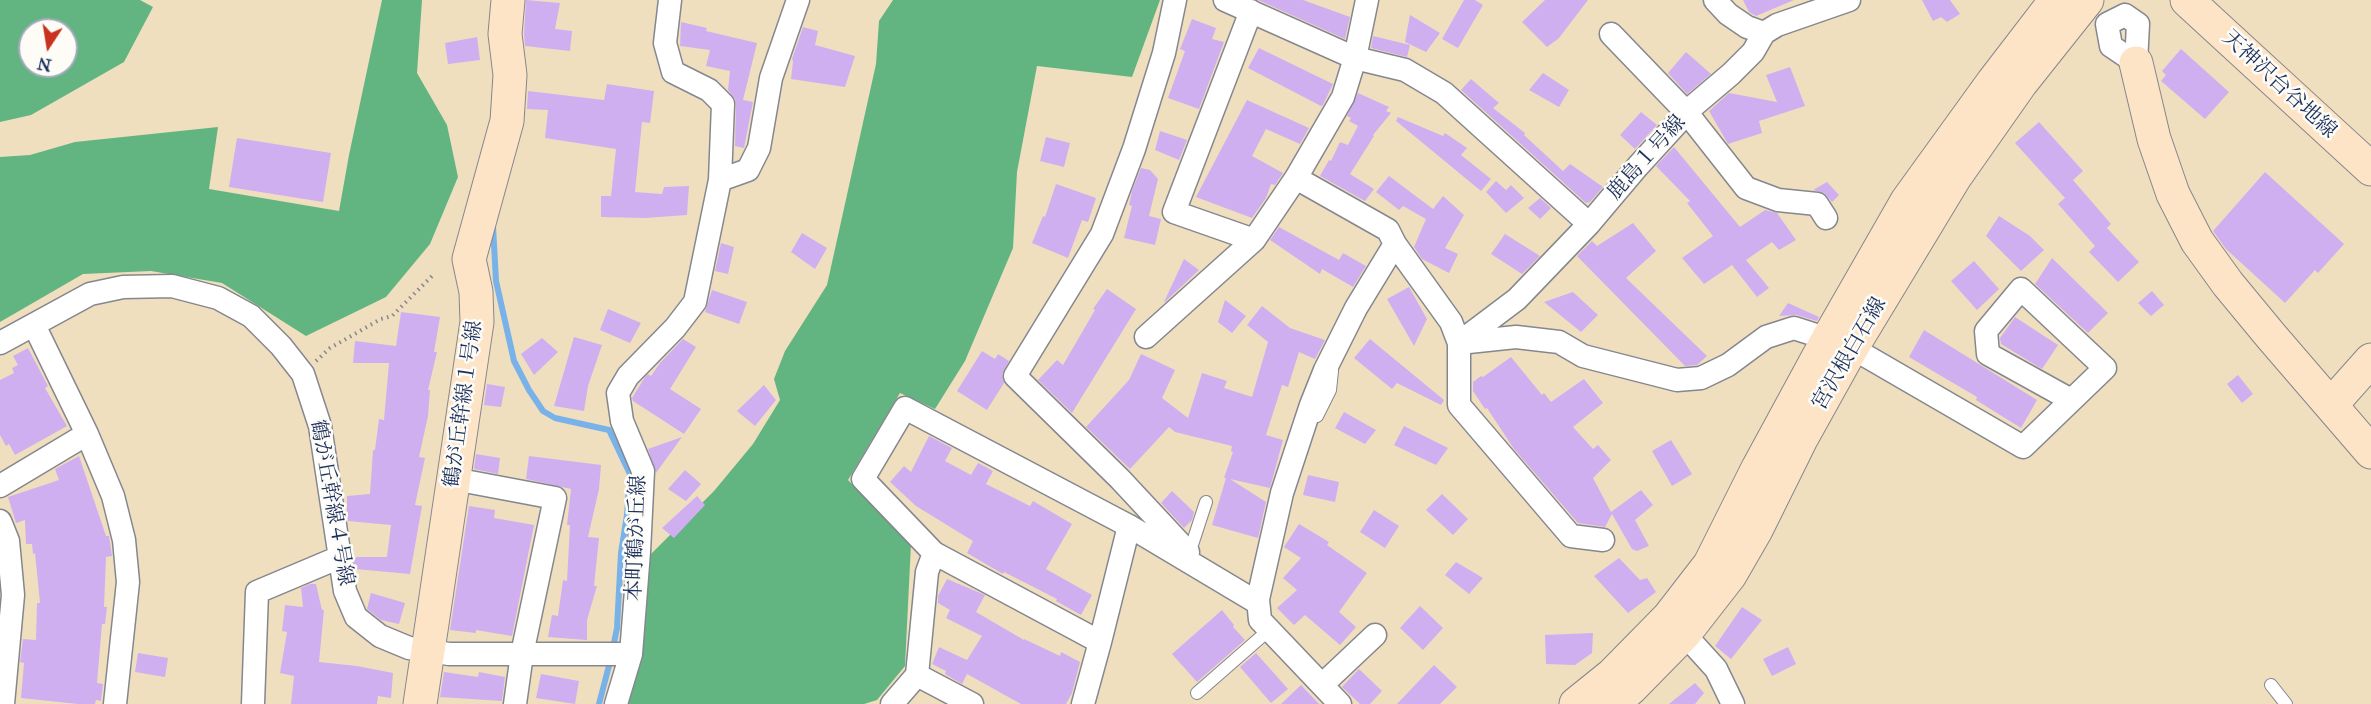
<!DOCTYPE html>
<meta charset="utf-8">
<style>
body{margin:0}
#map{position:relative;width:2371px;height:704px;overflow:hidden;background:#efdfbf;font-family:"IM FELL Great Primer",serif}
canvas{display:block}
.north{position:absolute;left:18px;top:18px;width:60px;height:60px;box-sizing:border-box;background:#fdfcf7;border:2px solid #a3aaba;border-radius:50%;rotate:192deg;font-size:16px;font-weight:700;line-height:24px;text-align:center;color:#1b2f5e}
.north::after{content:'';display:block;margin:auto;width:21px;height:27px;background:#c8321e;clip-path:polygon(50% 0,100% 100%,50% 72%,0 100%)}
</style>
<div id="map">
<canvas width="2371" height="704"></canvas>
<div class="north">N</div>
</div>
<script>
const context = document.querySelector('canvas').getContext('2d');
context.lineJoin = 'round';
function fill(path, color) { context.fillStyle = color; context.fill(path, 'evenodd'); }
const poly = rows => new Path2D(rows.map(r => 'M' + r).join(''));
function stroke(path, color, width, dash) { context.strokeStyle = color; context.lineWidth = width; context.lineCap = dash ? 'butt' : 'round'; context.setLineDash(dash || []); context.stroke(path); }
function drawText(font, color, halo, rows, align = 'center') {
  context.font = font + ' "IM FELL Great Primer","Noto Serif JP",serif'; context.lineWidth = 5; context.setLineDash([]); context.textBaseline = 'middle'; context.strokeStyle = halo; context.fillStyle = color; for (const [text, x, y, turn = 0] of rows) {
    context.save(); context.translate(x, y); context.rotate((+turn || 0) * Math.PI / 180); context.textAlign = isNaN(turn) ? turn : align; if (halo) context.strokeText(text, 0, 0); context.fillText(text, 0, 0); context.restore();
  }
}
const forest = poly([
 [0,0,140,0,153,7,124,62,31,115,0,122],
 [30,30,66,30,66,66,30,66],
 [382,0,422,0,417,73,447,125,458,177,430,244,386,297,306,336,222,283,151,271,83,274,0,322,0,157,30,155,75,142,218,127,209,189,339,211,349,155],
 [893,0,1160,0,1132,77,1037,66,1017,172,1013,248,965,361,935,409,900,393,848,480,911,544,905,666,877,700,864,704,627,704,648,557,714,491,753,444,780,400,774,379,785,351,827,285,876,64,879,21]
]);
const stream = poly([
 [493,226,496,281,514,361,529,390,543,411,555,418,609,430,630,474,627,515,621,553,617,628,613,648],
 [599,704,611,658]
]);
const building = poly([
 [526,0,560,3,555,29,572,31,570,51,525,46,524,34],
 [1258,0,1303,0,1350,17,1345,39],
 [1464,0,1475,0,1483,5,1458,48,1442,39],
 [1545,0,1588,0,1559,38,1547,47,1522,22],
 [1743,0,1794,0,1756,16,1749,12],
 [1922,0,1950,0,1960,14,1947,22,1941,17,1933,21],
 [1410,15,1440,33,1426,52,1405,42],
 [1192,19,1216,28,1212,39,1224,42,1199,109,1168,98,1185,51,1180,49],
 [681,22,707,28,706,31,757,43,743,100,753,102,744,148,735,146,736,105,735,99,728,90,730,71,706,66,710,50,680,46],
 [803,27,818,31,815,45,855,56,845,87,791,79,793,61,792,59],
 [1373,36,1410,45,1407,57,1371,48],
 [477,37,480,60,448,64,445,43],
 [1259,48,1333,84,1323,105,1321,106,1248,68],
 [2181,49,2229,92,2205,119,2161,81,2166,75,2162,71],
 [1686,52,1711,74,1687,94,1668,73],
 [1790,67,1805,106,1759,121,1762,133,1728,144,1709,111,1729,93,1777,102,1766,75],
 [1543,73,1569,90,1559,107,1529,90],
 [1471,79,1499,103,1493,108,1525,133,1524,135,1563,171,1570,164,1603,187,1590,202,1586,203,1461,90],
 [607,84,654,91,650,123,642,122,635,192,662,194,664,187,689,186,687,215,645,218,601,217,601,196,611,196,616,149,545,138,548,110,527,109,528,91,604,100],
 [1358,93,1389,107,1386,111,1391,113,1373,135,1374,136,1350,174,1374,189,1365,201,1320,176,1329,160,1331,161,1340,142,1348,145,1358,126,1349,121,1351,118,1347,116],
 [1247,100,1309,128,1300,144,1266,129,1252,156,1283,173,1275,185,1271,184,1266,198,1252,218,1196,197],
 [1641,112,1657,125,1635,149,1620,135],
 [1398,117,1443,136,1445,133,1467,148,1461,155,1491,179,1481,191,1396,121],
 [2039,122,2083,171,2073,180,2111,224,2107,228,2139,262,2118,282,2089,252,2095,246,2058,204,2065,198,2015,143],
 [1160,131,1187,140,1179,160,1155,150],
 [1046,137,1070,143,1064,167,1040,161],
 [237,138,331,153,323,202,229,187],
 [1674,147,1740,227,1765,210,1777,213,1796,240,1779,250,1772,242,1746,260,1769,288,1757,297,1732,265,1704,284,1682,258,1713,236,1687,203,1690,201,1656,166],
 [1141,168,1150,170,1158,179,1149,216,1161,219,1155,245,1124,238,1132,206,1129,205,1132,191],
 [2265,172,2344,244,2318,273,2315,270,2285,303,2226,249,2213,231],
 [1389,176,1433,209,1443,196,1464,215,1445,248,1458,254,1449,273,1422,259,1414,247,1426,219,1403,206,1399,210,1376,192],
 [1496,181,1506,190,1511,185,1524,198,1506,213,1486,192],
 [1827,182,1839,195,1832,202,1824,193,1813,190],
 [1056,184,1096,198,1088,222,1082,220,1068,258,1032,243,1043,216,1045,217],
 [1540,198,1551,208,1540,219,1528,208],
 [1999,216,2030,236,2044,250,2021,271,1986,236],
 [1633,223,1656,251,1626,278,1707,356,1697,365,1685,366,1577,256,1592,241,1597,246],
 [1279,227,1339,260,1343,253,1366,266,1353,287,1322,269,1320,274,1270,240],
 [802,233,827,248,815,269,791,252],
 [1505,234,1540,256,1522,274,1491,254],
 [721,243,734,247,728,274,715,271],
 [2052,258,2108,313,2088,333,2035,284],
 [1184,259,1199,270,1165,302,1164,302],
 [1974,261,1999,289,1977,310,1951,281],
 [1409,287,1427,319,1414,346,1387,299],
 [1107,289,1136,309,1072,413,1038,380,1057,360,1063,365,1095,310,1093,309],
 [712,290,747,302,739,324,705,312],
 [2152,291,2164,305,2151,316,2138,303],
 [1573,292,1598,315,1581,332,1544,302],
 [1225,300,1246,316,1232,333,1218,322],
 [1788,303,1819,317,1817,321,1797,315,1779,316],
 [1262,306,1290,328,1325,340,1315,359,1299,352,1288,387,1282,385,1266,435,1283,440,1270,488,1230,479,1266,502,1258,538,1212,525,1226,478,1224,478,1233,452,1231,451,1232,446,1175,432,1169,427,1130,469,1086,427,1129,380,1141,354,1175,370,1162,398,1188,418,1202,373,1227,381,1224,388,1252,397,1268,342,1247,325],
 [608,309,641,323,630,343,600,330],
 [401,312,440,317,434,352,437,352,428,390,430,390,428,416,419,457,425,458,415,505,422,506,410,574,355,569,353,557,387,557,391,525,348,521,347,516,347,496,370,494,373,450,375,450,379,419,384,420,389,363,353,363,355,341,396,346],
 [2015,317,2058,345,2042,369,2001,344,2000,338],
 [1924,330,2037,400,2021,428,1976,400,1977,397,1909,357],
 [574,337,602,345,588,386,584,411,554,406],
 [542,338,558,352,534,375,521,354],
 [683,339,696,347,670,389,701,409,684,434,633,401,632,398,645,377,648,374,651,376,660,363],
 [1370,339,1444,400,1441,405,1397,383,1392,389,1354,358],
 [28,348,48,386,45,388,67,426,15,455,9,444,6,446,0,435,0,380,14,373,12,368,18,365,13,356],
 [982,351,995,359,998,354,1009,361,1002,374,1004,383,987,410,957,391],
 [1511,357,1542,395,1544,393,1551,402,1584,379,1603,403,1573,427,1593,449,1598,445,1611,460,1593,478,1611,512,1641,490,1653,505,1635,520,1649,546,1637,551,1632,549,1612,514,1605,527,1578,523,1514,449,1487,408,1485,409,1473,391,1473,382,1481,376,1483,377],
 [2238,375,2253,394,2242,403,2227,384],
 [487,384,505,387,501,407,484,405],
 [764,385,776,400,755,426,737,411],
 [1344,412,1376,430,1365,444,1335,428],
 [1404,426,1448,448,1436,465,1394,445],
 [929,436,952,448,945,461,971,475,978,463,993,471,986,484,1030,506,1033,501,1072,524,1046,569,1092,595,1081,615,1056,601,1057,599,1004,572,1003,574,967,553,973,541,916,506,890,482,904,466,911,472],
 [682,437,656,473,648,449],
 [1671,440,1692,474,1672,486,1652,451],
 [476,454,500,458,498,474,474,469],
 [79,456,106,536,109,536,112,556,106,557,104,607,107,607,105,624,102,624,97,683,103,684,101,701,96,700,95,704,78,704,21,698,24,663,20,662,23,639,36,640,37,603,40,603,35,553,33,554,32,544,26,544,25,520,16,523,8,497,59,480,55,469],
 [529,456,601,465,599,489,588,537,599,538,594,586,597,586,587,620,587,640,548,637,552,615,558,616,563,580,567,581,570,525,567,525,571,489,526,479],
 [685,470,701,484,686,501,668,489],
 [1308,475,1339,482,1335,502,1303,495],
 [1172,491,1194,512,1192,520,1184,528,1161,503],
 [1442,494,1468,519,1453,535,1426,510],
 [697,496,705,505,674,538,662,528],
 [469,506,495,510,494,518,534,525,512,636,476,630,476,633,450,630],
 [1374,510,1399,526,1385,548,1360,532],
 [1299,524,1329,542,1327,545,1367,573,1339,612,1356,627,1340,645,1305,615,1294,625,1277,608,1297,590,1283,578,1301,558,1284,547],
 [1619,558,1640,580,1647,578,1656,592,1628,613,1594,576],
 [1456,562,1483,578,1469,594,1445,575],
 [947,579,985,595,976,612,1024,640,1024,639,1060,656,1061,652,1080,662,1072,693,1066,704,1021,704,967,674,962,684,945,674,946,671,932,664,939,647,967,660,982,636,946,618,950,610,938,603,938,596],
 [310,584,316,584,322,610,324,610,319,662,357,666,393,673,391,698,378,696,377,704,291,704,294,676,280,673,287,632,282,631,285,605,303,607,301,588],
 [371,593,405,603,399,624,381,620,367,609],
 [1420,606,1443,628,1423,650,1400,628],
 [1742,607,1762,620,1731,659,1715,646],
 [1222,610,1234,625,1233,627,1245,640,1197,682,1172,654],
 [1593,633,1592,653,1575,665,1546,664,1545,635],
 [1788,647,1796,664,1772,676,1763,659],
 [138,653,168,658,165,677,135,672],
 [1256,653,1288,689,1271,703,1240,667],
 [1434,665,1457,687,1440,704,1397,704],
 [1359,669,1382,691,1370,704,1360,704,1342,687],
 [444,672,478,677,479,672,505,677,502,701,440,697],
 [541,674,579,681,575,704,536,698],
 [1695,683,1704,693,1695,704,1669,704],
 [1301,685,1319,704,1281,704]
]);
const path = poly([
 [316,361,330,348,381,319,392,316,435,273]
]);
const lane = poly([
 [1317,416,1330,390,1332,371],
 [1189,554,1206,502],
 [2271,685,2286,704],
 [1197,693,1269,630]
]);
const street = poly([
 [670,0,665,43,673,72,709,90,723,104,720,180],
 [1175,0,1164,53,1134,149,1102,234,1015,376,1120,479,1188,552],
 [1225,0,1355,58,1405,70,1444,93,1589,224],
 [1715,0,1728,14,1747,27,1764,33],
 [1251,11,1174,212,1254,240,1296,178,1343,97,1355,58,1367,0],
 [2125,15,2138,24,2136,63,2111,46,2107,24,2125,15],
 [1611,34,1687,113,1746,188,1778,200,1817,204,1826,218],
 [1296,178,1388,230,1395,244],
 [34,325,87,434,113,496,124,540,128,582,115,704],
 [1146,337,1254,240],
 [1460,342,1517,299,1589,224,1638,166,1692,107,1731,74,1753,52,1764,33,1777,25,1849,0],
 [0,343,90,294,123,287,172,286,218,298,251,316,281,346,303,374,320,426,345,591,356,617,380,636,409,648,449,654,631,654],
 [1459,343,1516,337,1559,342,1583,356,1677,380,1701,378,1728,365,1766,337,1794,328,1828,339,1866,356,2023,447,2105,368,2021,289,1986,331,1988,354,2071,400],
 [454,479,555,498,522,654,515,704],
 [0,486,87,434],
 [0,521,8,541,13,595,3,704],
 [1676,625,1716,669,1733,704],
 [1100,642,1129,526],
 [917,675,972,704],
 [1322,685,1375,635],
 [253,704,257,592,340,557],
 [616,704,631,654,639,552,643,471,622,421,618,393,628,376,675,328,695,302,720,180,748,170,759,148,771,78,798,0],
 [892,704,917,675,927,572,934,553],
 [1083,704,1100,642,934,553,863,479,905,408,1129,526,1258,603],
 [1340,704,1260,620,1258,599,1282,493,1311,405,1325,370,1356,308,1395,244,1451,322,1459,343,1459,405,1571,536,1603,540]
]);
const secondary = poly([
 [2187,0,2371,169],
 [2136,63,2154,139,2173,194,2197,241,2228,284,2271,336,2371,452],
 [2331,405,2371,360],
 [420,704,477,322,476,292,469,259,507,121,510,75,505,34,508,0],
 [1576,704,1612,675,1669,617,1710,564,1758,468,1828,339,1907,201,1993,82,2056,0],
 [1612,704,1631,688,1684,634,1730,575,1756,530,1801,439,1851,349,1955,177,2021,83,2087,0]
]);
const streetNames = [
 ["天神沢台谷地線",2279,85,43],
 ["鹿島１号線",1647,158,-48],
 ["宮沢根白石線",1850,354,-60],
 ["鶴が丘幹線１号線",464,404,-82],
 ["鶴が丘幹線４号線",331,503,80],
 ["本町鶴が丘線",637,538,-88]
];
fill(forest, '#62b581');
stroke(stream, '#79b2e9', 6);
fill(building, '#d0aff1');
stroke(lane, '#85878e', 14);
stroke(street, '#85878e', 25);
stroke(secondary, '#85878e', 35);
stroke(path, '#85878e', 4, [1.5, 4.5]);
stroke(lane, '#fff', 12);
stroke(street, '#fff', 22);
stroke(secondary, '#fee4c6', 33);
drawText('21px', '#1b2f5e', '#fdfcf7', streetNames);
</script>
